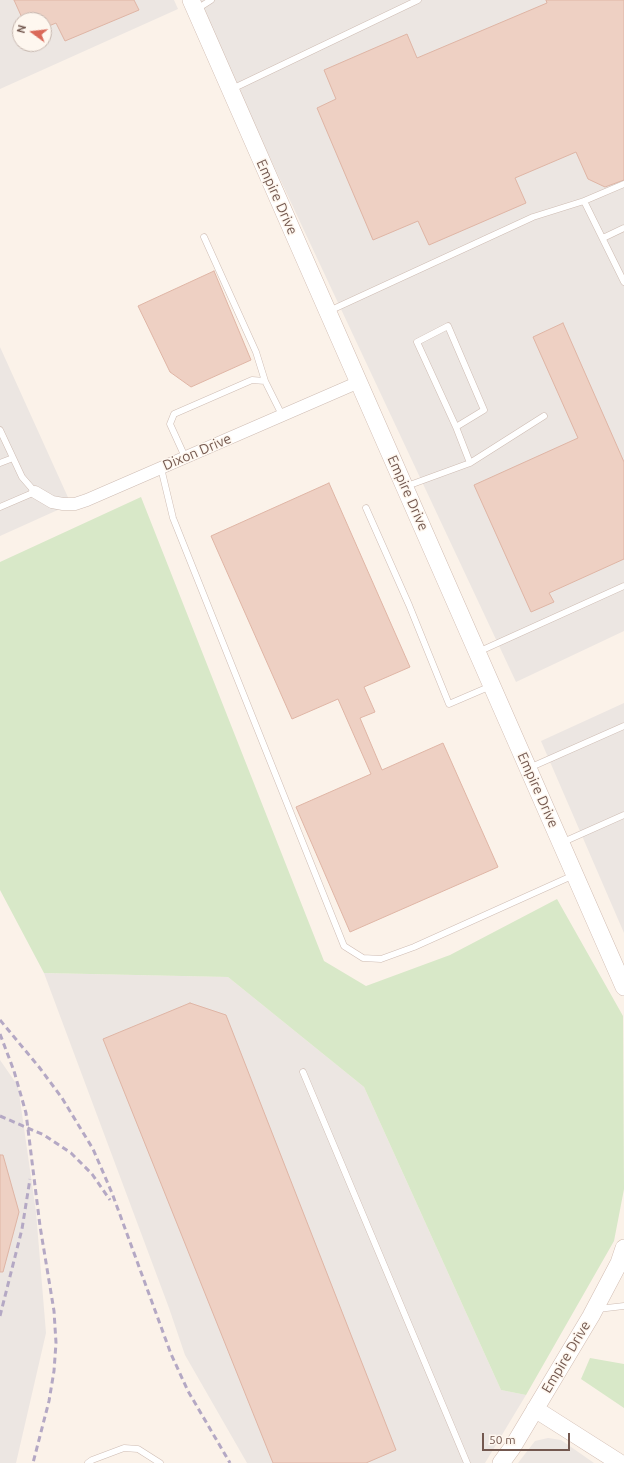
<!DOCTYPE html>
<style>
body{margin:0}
#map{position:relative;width:624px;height:1463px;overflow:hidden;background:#fbf2e9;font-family:Ubuntu,sans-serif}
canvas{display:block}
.north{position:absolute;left:12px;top:12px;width:40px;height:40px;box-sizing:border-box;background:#fef7ef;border:1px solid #c6b7af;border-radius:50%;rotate:285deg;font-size:11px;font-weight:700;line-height:16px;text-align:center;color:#73584f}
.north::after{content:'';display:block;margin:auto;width:14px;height:18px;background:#da6959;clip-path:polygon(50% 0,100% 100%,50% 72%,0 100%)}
.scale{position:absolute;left:482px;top:1433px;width:88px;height:18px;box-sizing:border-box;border:2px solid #73584f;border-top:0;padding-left:5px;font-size:12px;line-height:14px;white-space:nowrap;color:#73584f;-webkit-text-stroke:3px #fef7ef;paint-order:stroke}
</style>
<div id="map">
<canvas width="624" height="1463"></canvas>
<div class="north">N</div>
<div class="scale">50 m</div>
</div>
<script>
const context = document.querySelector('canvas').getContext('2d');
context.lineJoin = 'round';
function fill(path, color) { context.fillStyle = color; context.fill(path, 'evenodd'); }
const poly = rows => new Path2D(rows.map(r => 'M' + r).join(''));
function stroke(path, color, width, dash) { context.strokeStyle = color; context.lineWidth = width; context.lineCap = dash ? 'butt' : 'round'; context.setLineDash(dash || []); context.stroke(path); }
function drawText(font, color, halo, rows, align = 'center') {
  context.font = font + ' Ubuntu,sans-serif'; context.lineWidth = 3; context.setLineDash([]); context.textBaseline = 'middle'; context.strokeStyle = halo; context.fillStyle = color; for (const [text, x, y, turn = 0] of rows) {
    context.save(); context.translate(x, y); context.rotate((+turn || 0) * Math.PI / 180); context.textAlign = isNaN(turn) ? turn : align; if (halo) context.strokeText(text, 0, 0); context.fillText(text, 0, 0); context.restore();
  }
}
const industrial = poly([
 [0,0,174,0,178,9,0,89],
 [20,20,44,20,44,44,20,44],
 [198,0,624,0,624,631,516,682,210,30],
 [0,347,71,504,0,536],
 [624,703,624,933,541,741],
 [44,973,228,977,364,1087,501,1390,526,1395,485,1463,247,1463,185,1355,169,1308],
 [0,1060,18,1086,36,1212,46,1333,16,1463,0,1463],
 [548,1438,561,1440,594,1463,518,1463,535,1441]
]);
const green = poly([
 [141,497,324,961,366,986,450,955,557,899,623,1016,624,1189,614,1241,526,1395,501,1390,364,1087,228,977,44,973,0,890,0,562],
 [590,1358,624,1364,624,1408,581,1379]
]);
const building = poly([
 [14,0,134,0,139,10,65,41,56,23,44,28,44,20,23,20,14,0],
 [546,0,624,0,624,180,605,187,588,179,576,152,515,178,526,203,429,245,418,221,373,240,317,108,336,99,324,70,407,34,417,58,547,3,546,0],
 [214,271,251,360,191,387,170,372,138,306,214,271],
 [563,323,624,462,624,559,549,593,554,602,531,612,474,485,578,438,533,337,563,323],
 [329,483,410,667,364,687,375,712,360,718,382,770,443,743,498,867,350,932,296,807,371,774,338,699,292,719,211,536,329,483],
 [190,1003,226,1015,396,1450,366,1463,273,1463,103,1039,190,1003],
 [0,1155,3,1155,19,1212,3,1272,0,1272,0,1155]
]);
const lane = poly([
 [197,9,211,0],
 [232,89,418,0],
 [584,201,624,282],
 [204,237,256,352,265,381],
 [603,238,624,228],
 [329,311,533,217,584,201,624,184],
 [456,427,484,410,448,326,417,342,456,427,470,463],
 [0,430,22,477,35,492,0,507],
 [185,457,170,424,174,414,252,380,265,381,282,415],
 [0,463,13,458],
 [161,468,173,518,344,946,363,958,381,959,414,947,574,875],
 [407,486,470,463,544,416],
 [366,508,409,605,449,704,491,686],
 [478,652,624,586],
 [529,768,624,726],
 [561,843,624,815],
 [303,1072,467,1463],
 [598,1309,624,1306],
 [88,1463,92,1460,124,1448,138,1449,160,1463]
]);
const street = poly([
 [35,492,52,502,63,504,75,504,87,500,359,382]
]);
const secondary = poly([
 [191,0,624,987],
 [535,1409,620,1463],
 [501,1463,512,1448,591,1316,619,1263,624,1248]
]);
const rail = poly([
 [0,1020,39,1067,62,1098,93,1149,112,1193,171,1354,188,1391,230,1463],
 [0,1034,14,1071,26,1113,40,1226,54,1311,56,1343,54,1371,49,1401,33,1463],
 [0,1116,44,1135,71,1153,92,1174,110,1200],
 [0,1316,22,1229,30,1179]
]);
const streetNames = [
 ["Empire Drive",277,197,66],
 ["Dixon Drive",197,452,-23],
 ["Empire Drive",408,493,66],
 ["Empire Drive",538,790,66],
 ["Empire Drive",566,1357,-59]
];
fill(industrial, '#ece6e2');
fill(green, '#d8e8c8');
fill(building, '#eed0c3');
stroke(building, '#dfb5a5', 1);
stroke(lane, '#cebcb3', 7);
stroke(street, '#cebcb3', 13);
stroke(secondary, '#d0bbb0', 18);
stroke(lane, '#fff', 6);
stroke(street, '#fff', 12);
stroke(secondary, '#fff', 17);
stroke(rail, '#b4a8c4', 3, [6, 4]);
drawText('14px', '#73584f', '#fef7ef', streetNames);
</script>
